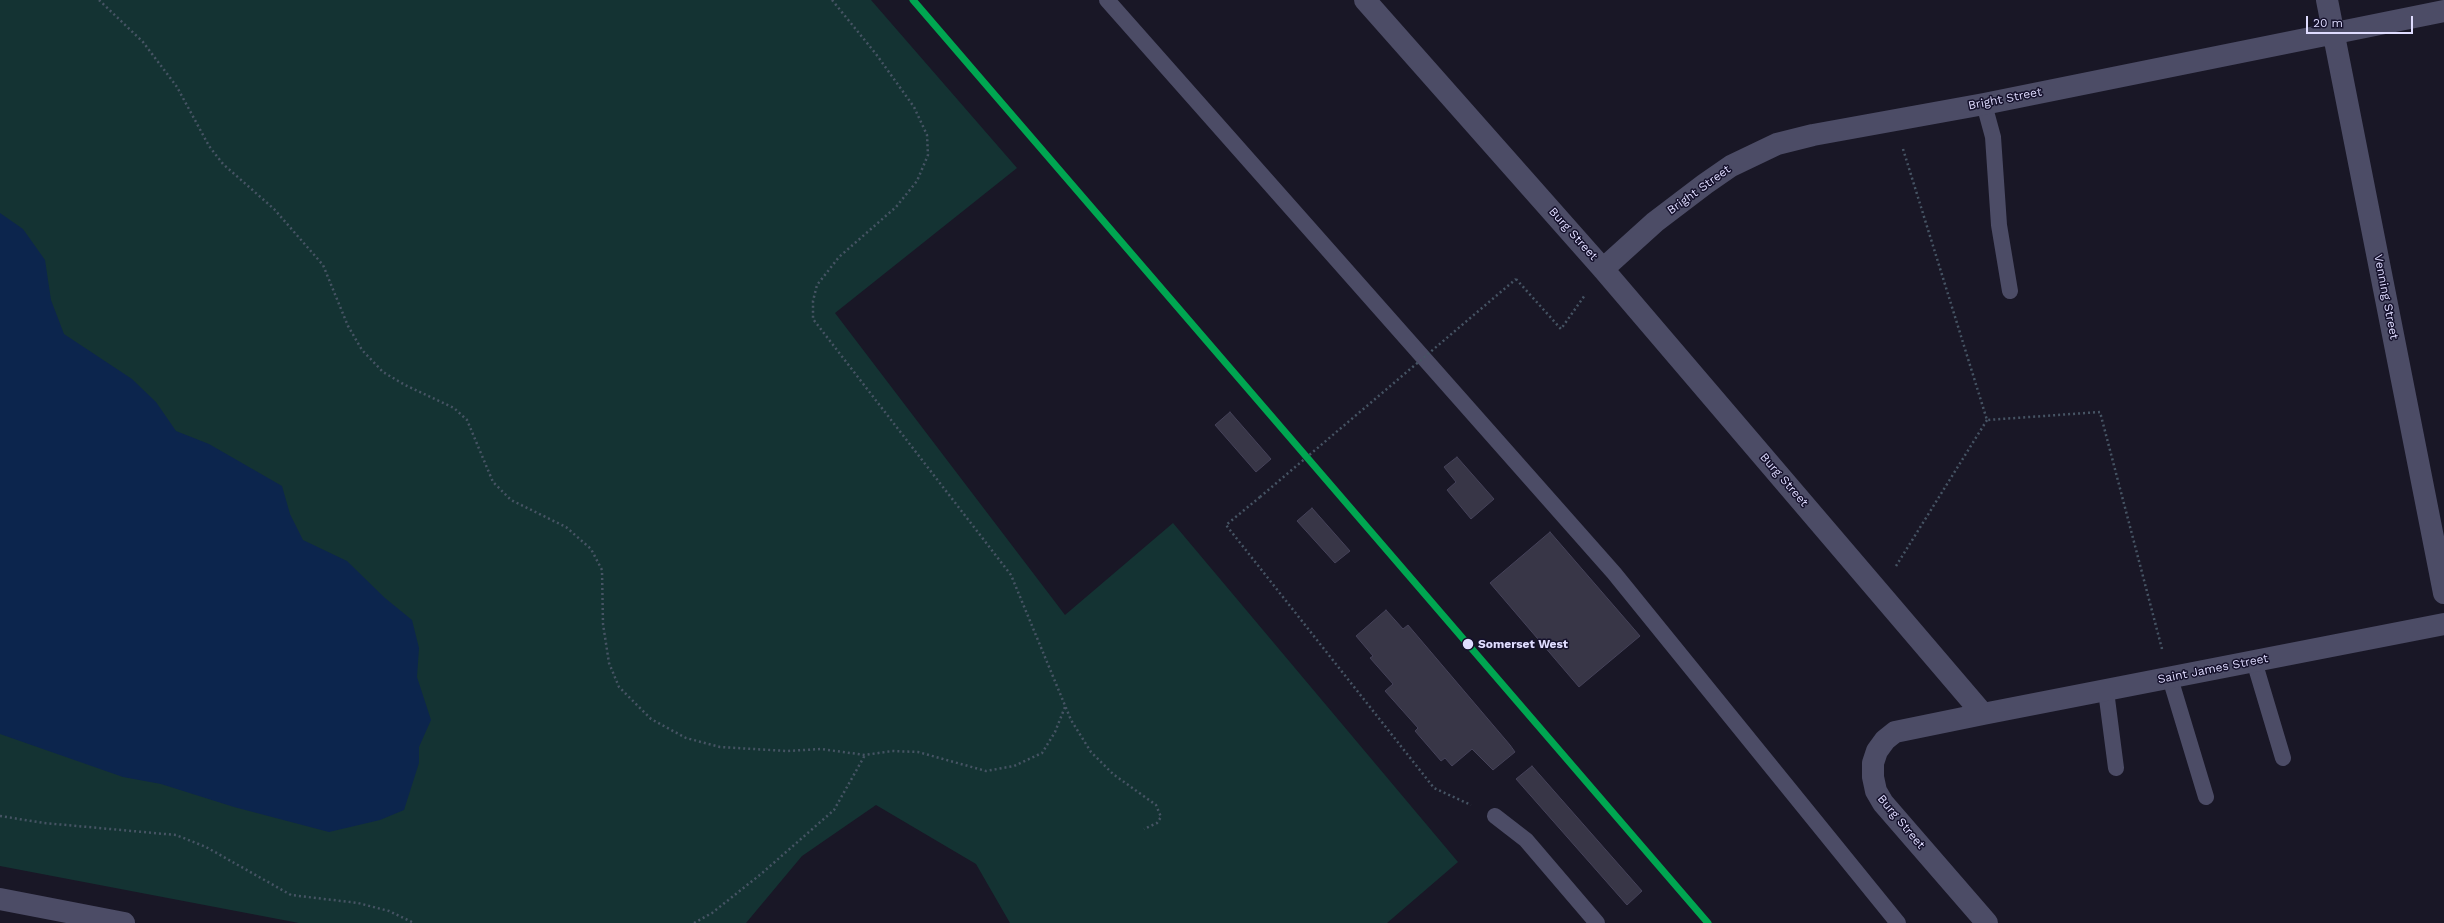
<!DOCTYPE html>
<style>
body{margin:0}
#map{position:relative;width:2444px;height:923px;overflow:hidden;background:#191726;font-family:"Work Sans",sans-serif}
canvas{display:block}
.scale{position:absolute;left:2306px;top:16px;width:107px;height:18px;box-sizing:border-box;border:2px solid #dfdcff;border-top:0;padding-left:5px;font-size:12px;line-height:14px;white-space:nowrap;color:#dfdcff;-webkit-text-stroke:3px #15112c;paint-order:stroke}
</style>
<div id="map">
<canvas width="2444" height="923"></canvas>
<div class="scale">20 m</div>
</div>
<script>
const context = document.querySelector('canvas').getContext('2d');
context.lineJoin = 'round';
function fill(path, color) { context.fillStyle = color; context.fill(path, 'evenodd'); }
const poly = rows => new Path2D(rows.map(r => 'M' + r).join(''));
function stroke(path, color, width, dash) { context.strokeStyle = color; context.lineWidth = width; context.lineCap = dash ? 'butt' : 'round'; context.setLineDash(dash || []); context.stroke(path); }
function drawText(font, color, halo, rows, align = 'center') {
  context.font = font + ' "Work Sans",sans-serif'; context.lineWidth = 3; context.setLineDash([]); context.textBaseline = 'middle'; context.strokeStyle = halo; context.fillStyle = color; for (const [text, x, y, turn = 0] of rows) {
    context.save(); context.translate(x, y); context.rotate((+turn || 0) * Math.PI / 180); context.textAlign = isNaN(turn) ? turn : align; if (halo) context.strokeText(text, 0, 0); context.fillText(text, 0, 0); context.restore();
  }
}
const green = poly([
 [0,0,871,0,1017,168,835,313,1065,615,1173,523,1458,862,1387,923,1010,923,976,864,876,805,802,856,746,923,299,923,0,866]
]);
const water = poly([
 [0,213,23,229,45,260,51,300,64,334,132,379,156,402,176,431,209,444,282,486,290,514,303,540,347,561,385,598,412,620,419,648,417,677,431,720,419,747,419,763,404,810,380,820,329,832,234,807,161,784,123,777,0,734]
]);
const building = poly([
 [1230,412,1271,459,1256,472,1215,425,1230,412],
 [1457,457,1494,499,1471,519,1447,490,1456,482,1444,467,1457,457],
 [1312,508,1350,551,1335,563,1297,521,1312,508],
 [1550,532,1640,636,1579,687,1490,583,1550,532],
 [1386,610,1403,629,1408,625,1510,745,1515,752,1493,770,1472,749,1452,766,1445,758,1441,761,1415,731,1418,728,1385,691,1393,684,1370,658,1373,656,1356,636,1386,610],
 [1532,766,1642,891,1627,905,1516,779,1532,766]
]);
const path = poly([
 [99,0,143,42,177,87,209,146,223,164,274,209,323,265,348,326,362,350,383,372,405,385,454,408,467,420,493,482,511,500,566,527,591,549,602,570,603,624,609,663,619,687,651,719,686,738,720,747,787,751,821,749,865,755,892,751,918,752,986,771,1014,766,1042,753,1055,732,1065,707],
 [832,0,876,54,914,107,927,135,928,155,917,181,896,207,839,257,817,285,813,301,813,319,1011,575,1071,720,1091,752,1113,774,1156,805,1161,817,1157,823,1144,829],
 [1903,149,1987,420,2100,412,2162,649],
 [1516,279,1561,329,1585,295],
 [1260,497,1226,525,1434,788,1471,805],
 [1896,566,1987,420],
 [0,816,44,823,176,835,206,847,291,895,358,903,389,911,414,923],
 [694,923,712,913,761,874,834,810,865,755]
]);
const lane = poly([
 [1107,0,1614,573,1898,923],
 [1984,104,1993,137,1999,225,2010,291],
 [2254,661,2283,758],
 [2170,678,2206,797],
 [2106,691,2116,768],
 [1495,816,1526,840,1597,923]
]);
const street = poly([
 [1365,0,1603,269,1983,714,1895,732,1885,740,1877,751,1873,763,1873,777,1876,791,1883,803,1987,923],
 [2327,0,2444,593],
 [1603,269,1655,222,1705,184,1731,166,1777,144,1813,135,1984,104,2444,11],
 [1983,714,2444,624],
 [0,899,124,923]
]);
const pathBridge = poly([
 [1260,497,1516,279]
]);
const rail1 = poly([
 [913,0,1708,923]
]);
const markers = [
 [1468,644,6,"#dfdcff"]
];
const streetNames = [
 ["Bright Street",2005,99,-11],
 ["Bright Street",1699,190,-36],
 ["Burg Street",1573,234,48],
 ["Venning Street",2386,297,79],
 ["Burg Street",1784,480,49],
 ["Saint James Street",2213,669,-11],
 ["Burg Street",1901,822,50]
];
const stopNames = [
 ["Somerset West",1478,644]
];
fill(green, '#143333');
fill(water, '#0c254d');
fill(building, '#383647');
stroke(building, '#454259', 1);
stroke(path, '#465464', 2.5, [2, 3]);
stroke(lane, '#4c4c66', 16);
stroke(street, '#4c4c66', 22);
stroke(pathBridge, '#465464', 2.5, [2, 3]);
stroke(rail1, '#00a651', 7);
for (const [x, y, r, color] of markers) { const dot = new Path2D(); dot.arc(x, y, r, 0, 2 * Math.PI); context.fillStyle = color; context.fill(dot); stroke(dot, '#15112c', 1.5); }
drawText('12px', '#dfdcff', '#15112c', streetNames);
drawText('bold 12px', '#dfdcff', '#15112c', stopNames, 'left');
</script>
